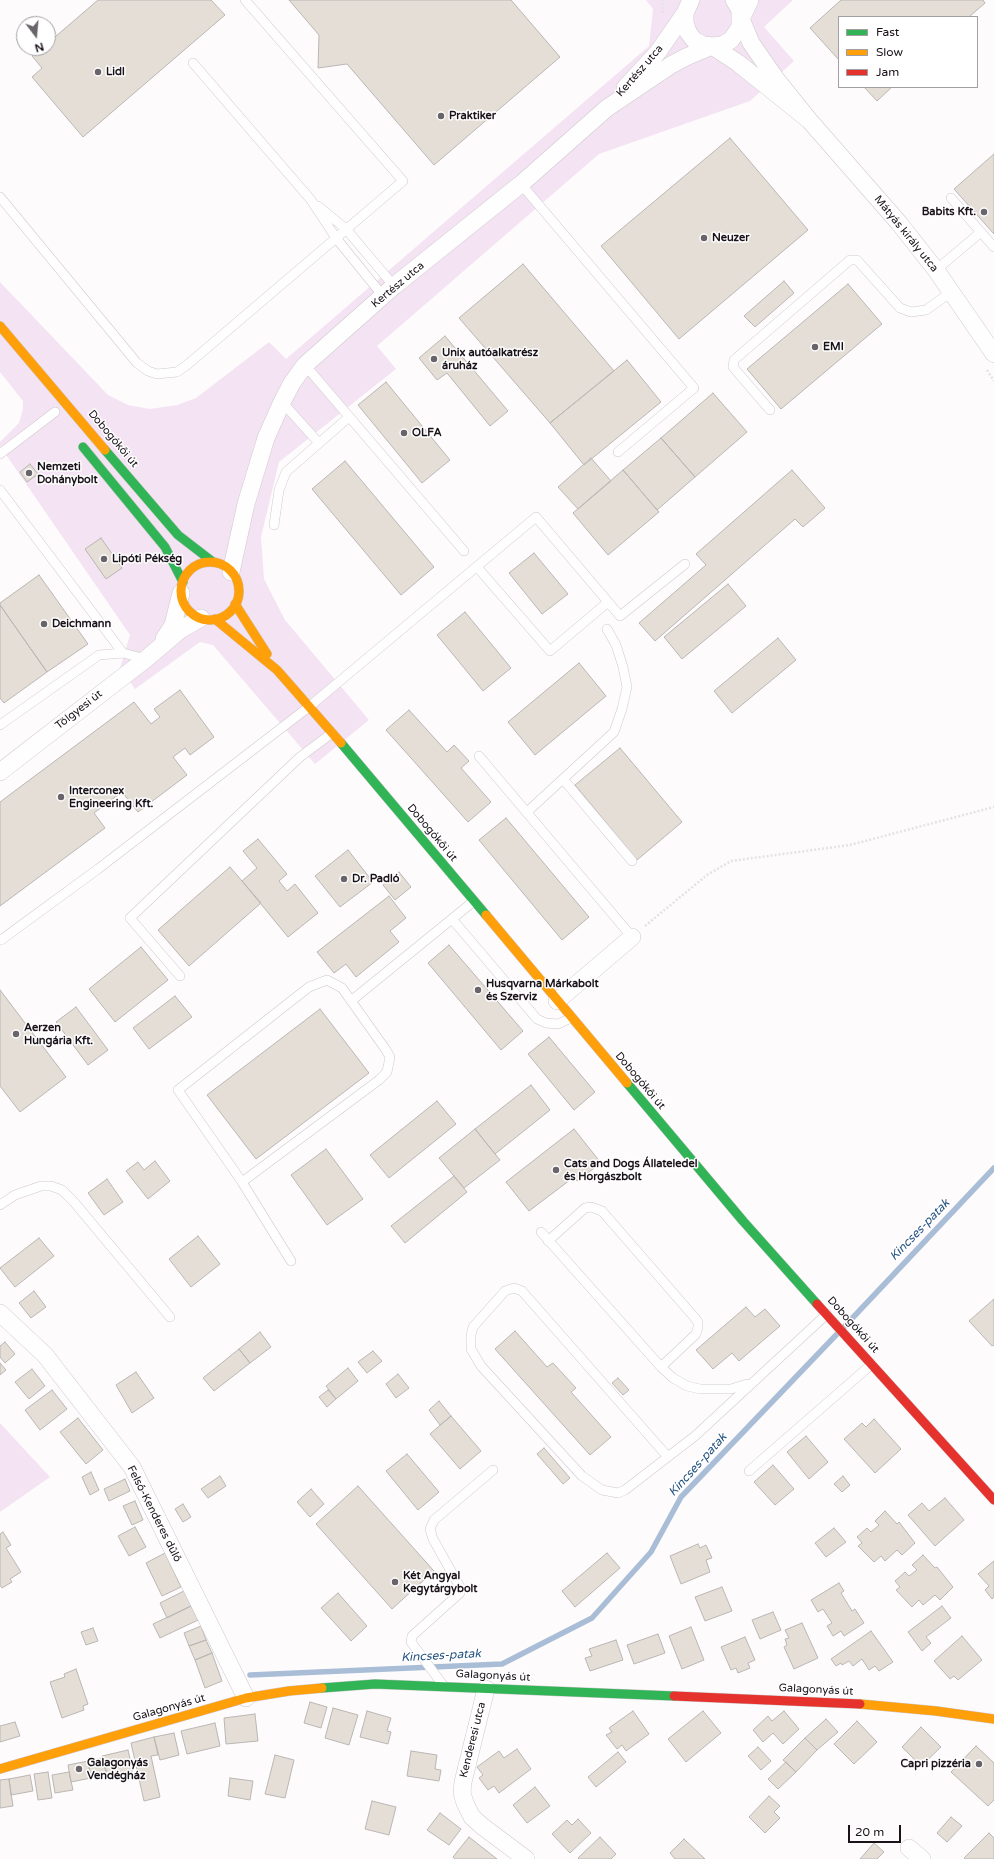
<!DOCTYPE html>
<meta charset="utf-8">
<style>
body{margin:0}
#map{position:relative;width:994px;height:1859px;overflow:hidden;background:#fefbfd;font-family:"Varela Round",sans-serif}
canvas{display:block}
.legend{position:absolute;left:838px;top:16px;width:140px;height:72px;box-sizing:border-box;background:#fff;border:1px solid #a3a0a3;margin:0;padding:5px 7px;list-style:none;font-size:12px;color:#191219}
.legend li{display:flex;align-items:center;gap:8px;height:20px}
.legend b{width:20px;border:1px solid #a3a0a3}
.north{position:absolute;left:16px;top:16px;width:40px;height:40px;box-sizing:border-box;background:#fff;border:1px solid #a3a0a3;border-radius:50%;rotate:164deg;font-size:11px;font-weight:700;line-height:16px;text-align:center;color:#191219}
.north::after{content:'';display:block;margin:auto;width:14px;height:18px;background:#696469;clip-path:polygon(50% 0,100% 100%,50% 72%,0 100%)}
.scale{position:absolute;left:848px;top:1825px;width:53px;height:18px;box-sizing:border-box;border:2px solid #191219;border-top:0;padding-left:5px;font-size:12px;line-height:14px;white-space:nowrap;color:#191219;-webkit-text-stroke:3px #fff;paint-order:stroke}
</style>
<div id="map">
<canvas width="994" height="1859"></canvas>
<ul class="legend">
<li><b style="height:5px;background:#30b455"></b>Fast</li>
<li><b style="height:5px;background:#ff9f0a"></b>Slow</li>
<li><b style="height:5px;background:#e5322d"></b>Jam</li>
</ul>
<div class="north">N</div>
<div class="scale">20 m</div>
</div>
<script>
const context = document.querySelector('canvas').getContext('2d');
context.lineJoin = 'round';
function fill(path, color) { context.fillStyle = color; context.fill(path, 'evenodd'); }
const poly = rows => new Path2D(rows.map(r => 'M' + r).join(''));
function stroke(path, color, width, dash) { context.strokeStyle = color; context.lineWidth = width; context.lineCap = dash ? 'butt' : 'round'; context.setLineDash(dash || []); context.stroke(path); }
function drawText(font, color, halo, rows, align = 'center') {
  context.font = font + ' "Varela Round",sans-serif'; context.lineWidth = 3; context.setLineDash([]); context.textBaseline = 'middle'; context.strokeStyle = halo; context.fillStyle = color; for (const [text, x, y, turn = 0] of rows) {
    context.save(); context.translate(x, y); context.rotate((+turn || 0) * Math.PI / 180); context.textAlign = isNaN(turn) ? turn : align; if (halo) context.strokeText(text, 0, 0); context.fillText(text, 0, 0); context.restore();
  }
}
const green = poly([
 [646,0,793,0,764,27,794,61,750,101,599,154,377,346,396,369,279,462,261,537,264,579,285,620,369,720,315,764,213,645,200,642,135,689,120,668,130,635,0,446,0,442,19,423,23,409,23,401,0,372,0,282,108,395,128,405,150,409,177,405,196,398,269,342,286,359,649,46,653,9],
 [0,1423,50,1477,0,1512]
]);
const stream = poly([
 [844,1327,994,1168],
 [250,1675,502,1664,592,1618,651,1552,681,1497,838,1333]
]);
const building = poly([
 [98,0,211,0,225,15,83,137,32,77,42,68,32,56,42,48,48,48,48,43,98,0],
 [289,0,511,0,560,57,434,165,347,64,318,68,319,35,289,0],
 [841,0,983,0,985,3,969,17,839,17,839,60,810,28,841,0],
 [864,87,892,87,877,101,864,87],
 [730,138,808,230,679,339,601,246,730,138],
 [994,154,994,234,954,189,994,154],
 [523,264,614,371,550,423,459,318,523,264],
 [784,281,794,293,755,327,744,316,784,281],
 [848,284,882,324,781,409,747,369,848,284],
 [445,336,508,411,490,426,447,373,437,380,419,358,445,336],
 [627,360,661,402,584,465,550,423,627,360],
 [386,382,450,460,422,483,358,405,386,382],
 [713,393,747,432,695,477,661,438,713,393],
 [661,438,695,477,657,510,623,470,661,438],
 [591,458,611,481,578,509,558,487,591,458],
 [345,461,434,567,401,595,312,489,345,461],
 [30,464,38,474,27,482,20,472,30,464],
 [623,470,659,512,608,555,573,513,623,470],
 [792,470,825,508,803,527,795,519,655,641,639,623,706,565,696,554,792,470],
 [101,538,122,568,106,579,85,549,101,538],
 [534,553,568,594,542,614,509,573,534,553],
 [39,575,88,644,47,672,0,605,0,603,39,575],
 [728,584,746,606,682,659,664,637,728,584],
 [0,605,47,672,4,703,0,698,0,605],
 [465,612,511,668,483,691,437,635,465,612],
 [778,638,796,660,732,713,714,691,778,638],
 [579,663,606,696,535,755,508,722,579,663],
 [180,690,214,737,190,755,185,748,173,757,187,775,138,812,122,792,94,813,105,828,0,906,0,802,134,702,151,724,160,717,154,709,180,690],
 [409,710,447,752,454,745,469,761,461,768,491,802,468,822,386,730,409,710],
 [620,748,682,822,637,860,575,785,620,748],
 [506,818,589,917,562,940,479,840,506,818],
 [258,839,287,874,279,881,287,891,295,884,318,913,288,937,242,881,257,868,243,851,258,839],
 [348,850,373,882,340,907,315,876,348,850],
 [230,867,261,903,189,966,158,930,230,867],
 [399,872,411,887,395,900,383,885,399,872],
 [389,896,406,918,390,931,399,942,356,977,346,964,334,973,317,952,389,896],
 [449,945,523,1031,501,1050,428,963,449,945],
 [141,947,168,980,115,1022,89,989,141,947],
 [0,990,66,1077,20,1112,0,1086,0,990],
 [175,996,192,1017,149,1049,133,1028,175,996],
 [76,1007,108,1050,88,1065,56,1022,76,1007],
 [320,1009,369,1073,256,1159,207,1095,320,1009],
 [549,1037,595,1092,574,1110,528,1054,549,1037],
 [531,1085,550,1110,495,1154,475,1129,531,1085],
 [437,1101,456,1124,389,1178,370,1155,437,1101],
 [475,1129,500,1160,464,1188,439,1158,475,1129],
 [574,1129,601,1163,577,1181,574,1177,529,1211,506,1182,574,1129],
 [326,1149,363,1199,327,1225,291,1175,326,1149],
 [155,1161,170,1181,148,1199,126,1171,138,1162,144,1170,155,1161],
 [454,1176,467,1192,405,1243,391,1226,454,1176],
 [107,1179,123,1202,104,1215,88,1193,107,1179],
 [198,1236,220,1264,191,1287,169,1259,198,1236],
 [39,1238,54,1256,15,1287,0,1268,39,1238],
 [34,1291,46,1307,31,1318,19,1303,34,1291],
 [994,1299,994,1345,992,1346,969,1321,994,1299],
 [746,1307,755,1317,765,1309,780,1326,739,1361,732,1353,713,1369,696,1350,746,1307],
 [515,1331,547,1367,553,1363,576,1388,571,1392,611,1437,590,1455,495,1349,515,1331],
 [260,1332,271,1347,250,1363,239,1349,260,1332],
 [5,1342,15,1354,5,1363,0,1357,0,1346,5,1342],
 [239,1349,250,1363,214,1391,203,1378,239,1349],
 [373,1351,382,1361,367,1373,358,1362,373,1351],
 [0,1363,6,1370,0,1375,0,1363],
 [348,1368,358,1381,336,1399,326,1386,348,1368],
 [32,1369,45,1386,29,1399,15,1382,32,1369],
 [136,1372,154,1398,132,1413,116,1385,136,1372],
 [398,1374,409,1388,396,1398,386,1384,398,1374],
 [618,1378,629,1390,623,1395,612,1383,618,1378],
 [52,1390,67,1409,40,1430,25,1410,52,1390],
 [328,1390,336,1399,327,1407,319,1397,328,1390],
 [439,1401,451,1416,440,1425,429,1410,439,1401],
 [451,1416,481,1451,460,1469,430,1434,451,1416],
 [78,1418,103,1450,86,1464,60,1432,78,1418],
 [874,1419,901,1449,875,1473,844,1439,862,1423,866,1427,874,1419],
 [806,1436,828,1462,809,1479,787,1452,806,1436],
 [544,1448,570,1478,563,1484,537,1454,544,1448],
 [407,1454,439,1492,418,1510,386,1471,407,1454],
 [773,1465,794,1489,775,1505,754,1482,773,1465],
 [91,1472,99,1490,90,1495,82,1477,91,1472],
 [220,1476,226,1486,208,1498,201,1489,220,1476],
 [843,1476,850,1485,842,1492,834,1484,843,1476],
 [125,1479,130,1491,109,1501,104,1489,125,1479],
 [358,1486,434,1571,392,1609,316,1524,358,1486],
 [311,1489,324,1504,310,1517,297,1502,311,1489],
 [945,1498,964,1520,935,1546,908,1515,922,1503,929,1511,945,1498],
 [135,1501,143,1520,132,1525,123,1506,135,1501],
 [183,1504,191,1517,183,1522,175,1509,183,1504],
 [885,1511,897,1524,899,1522,915,1543,902,1555,897,1550,885,1561,881,1556,874,1562,858,1546,862,1543,857,1537,867,1528,871,1532,879,1525,875,1521,885,1511],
 [135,1527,146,1547,129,1556,118,1536,135,1527],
 [834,1528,846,1542,826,1557,815,1543,834,1528],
 [3,1532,11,1545,6,1548,21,1572,10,1579,12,1582,2,1588,0,1585,0,1534,3,1532],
 [698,1544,700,1548,706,1545,712,1558,706,1560,710,1572,681,1584,670,1556,698,1544],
 [165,1553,181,1587,162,1596,146,1563,165,1553],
 [607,1553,620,1568,575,1607,562,1591,607,1553],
 [923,1555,935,1568,937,1567,953,1587,940,1600,935,1595,923,1605,919,1600,912,1607,896,1590,900,1587,895,1581,905,1572,909,1576,917,1570,912,1565,923,1555],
 [994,1561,994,1597,992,1599,985,1590,989,1586,978,1574,994,1561],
 [839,1583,844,1591,841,1593,852,1611,855,1609,864,1623,844,1636,841,1631,833,1636,827,1626,832,1623,823,1609,818,1612,811,1600,839,1583],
 [722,1587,732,1611,705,1621,695,1597,722,1587],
 [184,1591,191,1606,167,1618,160,1603,184,1591],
 [338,1593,367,1626,351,1641,321,1608,338,1593],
 [191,1606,198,1620,160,1638,153,1624,191,1606],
 [942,1606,951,1618,926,1637,931,1643,922,1651,908,1632,942,1606],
 [773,1612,781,1630,760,1639,752,1620,773,1612],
 [802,1623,818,1658,794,1669,784,1647,787,1645,785,1639,789,1638,785,1630,802,1623],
 [201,1626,206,1640,189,1646,184,1633,201,1626],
 [691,1627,704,1660,682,1669,669,1636,691,1627],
 [93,1628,98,1641,86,1645,81,1632,93,1628],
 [871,1631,893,1662,879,1671,875,1666,869,1670,862,1659,853,1666,849,1661,842,1665,841,1663,836,1666,831,1659,871,1631],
 [658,1634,665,1653,634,1664,627,1645,658,1634],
 [962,1636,982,1660,958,1680,954,1676,950,1679,934,1661,962,1636],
 [745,1637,755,1660,748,1663,750,1668,738,1673,736,1668,731,1670,721,1647,745,1637],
 [206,1640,212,1653,195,1660,189,1646,206,1640],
 [616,1640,623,1660,590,1671,585,1658,592,1656,589,1649,616,1640],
 [212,1653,222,1681,205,1688,195,1660,212,1653],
 [76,1669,88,1704,83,1706,84,1710,62,1718,50,1682,65,1677,64,1674,76,1669],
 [310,1702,327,1707,321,1728,304,1723,310,1702],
 [333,1708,358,1715,349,1745,325,1738,333,1708],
 [367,1711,391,1718,387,1731,391,1732,388,1744,360,1737,367,1711],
 [633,1711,649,1734,626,1751,622,1745,617,1749,606,1735,612,1732,609,1728,633,1711],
 [703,1711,721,1733,686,1762,668,1739,703,1711],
 [784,1711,799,1729,783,1744,773,1733,763,1742,753,1730,768,1716,772,1721,784,1711],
 [255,1714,258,1741,226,1744,224,1718,255,1714],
 [826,1719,838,1732,817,1750,805,1738,826,1719],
 [857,1721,877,1742,854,1764,834,1744,857,1721],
 [15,1722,20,1736,0,1742,0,1726,15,1722],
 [215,1723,220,1746,187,1754,181,1731,215,1723],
 [921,1727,941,1747,921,1766,902,1747,921,1727],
 [174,1733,179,1755,160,1760,154,1737,174,1733],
 [154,1737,158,1755,151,1756,160,1797,144,1801,131,1743,154,1737],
 [805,1738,817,1750,796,1772,783,1760,805,1738],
 [976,1746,994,1763,994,1800,988,1806,951,1772,976,1746],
 [758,1747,771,1761,761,1770,748,1756,758,1747],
 [517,1749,531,1769,499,1793,494,1786,488,1790,479,1778,483,1775,477,1767,499,1751,504,1758,517,1749],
 [128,1750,133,1771,107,1777,102,1756,128,1750],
 [411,1751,437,1755,435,1769,441,1770,439,1781,407,1776,411,1751],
 [618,1752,626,1762,596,1787,588,1777,618,1752],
 [275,1755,294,1760,285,1798,265,1794,275,1755],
 [103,1758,107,1774,91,1778,88,1761,103,1758],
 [88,1761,91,1778,71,1782,68,1765,88,1761],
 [786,1762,796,1772,778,1789,768,1779,786,1762],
 [48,1772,52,1798,38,1800,34,1774,48,1772],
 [69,1772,73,1790,55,1793,52,1775,69,1772],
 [30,1775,33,1791,11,1795,9,1779,30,1775],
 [230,1778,253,1781,250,1800,228,1796,230,1778],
 [9,1779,13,1806,0,1808,0,1780,9,1779],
 [535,1787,550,1806,527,1823,513,1805,535,1787],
 [769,1796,780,1806,774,1812,780,1818,765,1833,749,1817,769,1796],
 [372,1801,396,1807,389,1835,365,1829,372,1801],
 [440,1813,461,1829,449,1845,427,1830,440,1813],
 [951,1817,962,1826,947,1842,937,1833,951,1817],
 [578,1819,591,1833,570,1853,552,1834,567,1820,572,1825,578,1819],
 [989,1833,994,1838,994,1859,966,1859,964,1858,989,1833],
 [469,1837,497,1859,455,1859,453,1857,469,1837],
 [600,1837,616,1854,611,1859,579,1859,578,1858,600,1837],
 [684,1839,705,1859,675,1859,670,1853,684,1839],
 [874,1843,884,1852,877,1859,860,1859,874,1843]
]);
const path = poly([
 [663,13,663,0],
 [987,370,994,381],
 [645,926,707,875,731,861,850,845,994,807]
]);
const lane = poly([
 [193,63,311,200,336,238,383,296],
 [521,184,694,388,618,452],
 [0,197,137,363,148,371,157,374,177,372,187,365,403,181,245,0],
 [951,198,994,247],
 [318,206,346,229,394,286],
 [936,270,981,232],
 [305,365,464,551],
 [282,402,319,443],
 [770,410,733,367,734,360,850,260,857,260,900,308,911,312,926,310,951,292],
 [0,454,55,412],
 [0,490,123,653],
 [274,525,279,490,286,472,349,417],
 [477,567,550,651,608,602],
 [0,725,99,655,123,653,146,659],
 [479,756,632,937],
 [563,779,632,861],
 [527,812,614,732,622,709,627,687,623,667,616,645,607,629],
 [452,919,537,1019,546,1023,558,1024,571,1018],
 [0,939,1,940,98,869,310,706,536,517,620,616,685,564],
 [180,976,130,918,300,757,332,733],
 [351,1001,474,901],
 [242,1182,379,1080,387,1072,390,1057,386,1050,342,988,327,980,309,987,178,1090,242,1182,291,1261],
 [0,1205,15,1195,41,1186,51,1186,62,1190,74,1202,170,1317],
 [541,1232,661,1367,673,1378,687,1386,700,1389,731,1389,747,1384],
 [548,1241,585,1208,591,1207,602,1211,695,1318,698,1322,698,1327,696,1334,661,1367],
 [668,1457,522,1291,514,1288,505,1291,473,1327,471,1335,471,1349,481,1366,582,1476,602,1490,618,1493,625,1490,695,1436,827,1314],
 [749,1471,872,1364],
 [443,1685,411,1642,412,1636,460,1593,461,1589,433,1539,430,1529,434,1520,493,1470]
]);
const street = poly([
 [691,0,685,13,685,23,688,32,694,40,703,45,712,46,722,45,731,40,740,27,740,10,734,0],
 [750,0,741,19,751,43,776,79,809,120,899,223,936,270,994,354],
 [625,88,658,52,685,13],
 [231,572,246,504,266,438,282,402,292,383,305,365,394,286,521,184,607,108,671,65,686,57,712,46,738,63,809,120],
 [164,639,173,625,181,593],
 [0,772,146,659,180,630,201,618],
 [557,1001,632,937],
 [0,1313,45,1355,132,1467,246,1698],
 [486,1689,463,1782,462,1793,465,1803,472,1817,482,1826,526,1859],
 [909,1848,922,1859]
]);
const fast = poly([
 [83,447,165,547,183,582],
 [105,450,178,535,213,562],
 [341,743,486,915],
 [627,1083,743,1221,817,1304],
 [322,1688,375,1684,674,1696]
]);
const slow = poly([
 [0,326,105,450],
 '181 591a29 29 0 1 1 58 0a29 29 0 1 1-58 0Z',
 [235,604,267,654],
 [215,619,277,670,341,743],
 [486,915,627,1083],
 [860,1704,936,1711,994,1719],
 [0,1769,246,1698,289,1691,322,1688]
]);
const jam = poly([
 [817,1304,994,1500],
 [674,1696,860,1704]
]);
const markers = [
 [98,72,4,"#696469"],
 [441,116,4,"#696469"],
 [984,212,4,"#696469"],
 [704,238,4,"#696469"],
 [815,347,4,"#696469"],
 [434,359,4,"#696469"],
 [404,433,4,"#696469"],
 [29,473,4,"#696469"],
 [104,559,4,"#696469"],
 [44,624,4,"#696469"],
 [61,797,4,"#696469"],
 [344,879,4,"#696469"],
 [478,990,4,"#696469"],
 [16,1034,4,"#696469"],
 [556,1170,4,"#696469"],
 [395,1582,4,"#696469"],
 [979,1764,4,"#696469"],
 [79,1769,4,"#696469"]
];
const streetNames = [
 ["Kertész utca",640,71,-49],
 ["Mátyás király utca",906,234,51],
 ["Kertész utca",398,285,-40],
 ["Dobogókői út",113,439,50],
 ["Tölgyesi út",79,710,-38],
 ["Dobogókői út",432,833,50],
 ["Dobogókői út",640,1081,50],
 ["Dobogókői út",853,1325,48],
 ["Felső-Kenderes dűlő",154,1514,63],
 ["Galagonyás út",493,1676,3],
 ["Galagonyás út",816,1690,3],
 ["Galagonyás út",169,1708,-16],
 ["Kenderesi utca",473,1740,-76]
];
const poiNames = [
 ["Lidl",106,72],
 ["Praktiker",449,116],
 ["Babits Kft.",976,212,"right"],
 ["Neuzer",712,238],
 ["EMI",823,347],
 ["Unix autóalkatrész",442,353],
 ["áruház",442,366],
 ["OLFA",412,433],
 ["Nemzeti",37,467],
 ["Dohánybolt",37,480],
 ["Lipóti Pékség",112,559],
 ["Deichmann",52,624],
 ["Interconex",69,791],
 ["Engineering Kft.",69,804],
 ["Dr. Padló",352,879],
 ["Husqvarna Márkabolt",486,984],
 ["és Szerviz",486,997],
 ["Aerzen",24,1028],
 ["Hungária Kft.",24,1041],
 ["Cats and Dogs Állateledel",564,1164],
 ["és Horgászbolt",564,1177],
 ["Két Angyal",403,1576],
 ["Kegytárgybolt",403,1589],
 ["Galagonyás",87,1763],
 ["Vendégház",87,1776],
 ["Capri pizzéria",971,1764,"right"]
];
const waterNames = [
 ["Kincses-patak",920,1230,-46],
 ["Kincses-patak",698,1465,-48],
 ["Kincses-patak",441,1656,-3]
];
fill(green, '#f4e3f2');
stroke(stream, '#a9bed6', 5.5);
fill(building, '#e4ded7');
stroke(building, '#bab6b3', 1);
stroke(lane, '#cec9cd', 10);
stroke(street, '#cec9cd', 18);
stroke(fast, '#cec9cd', 10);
stroke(slow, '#cec9cd', 10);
stroke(jam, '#cec9cd', 10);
stroke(path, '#e4e3e4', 2.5, [2, 2]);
stroke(lane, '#fffeff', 9);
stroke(street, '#fffeff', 17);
stroke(fast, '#30b455', 9);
stroke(slow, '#ff9f0a', 9);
stroke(jam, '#e5322d', 9);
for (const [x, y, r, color] of markers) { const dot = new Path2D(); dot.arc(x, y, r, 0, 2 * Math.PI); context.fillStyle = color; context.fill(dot); stroke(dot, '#fff', 1.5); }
drawText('11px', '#191219', '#fff', streetNames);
drawText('bold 11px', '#191219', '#fff', poiNames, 'left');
drawText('italic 12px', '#265481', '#fff', waterNames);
</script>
